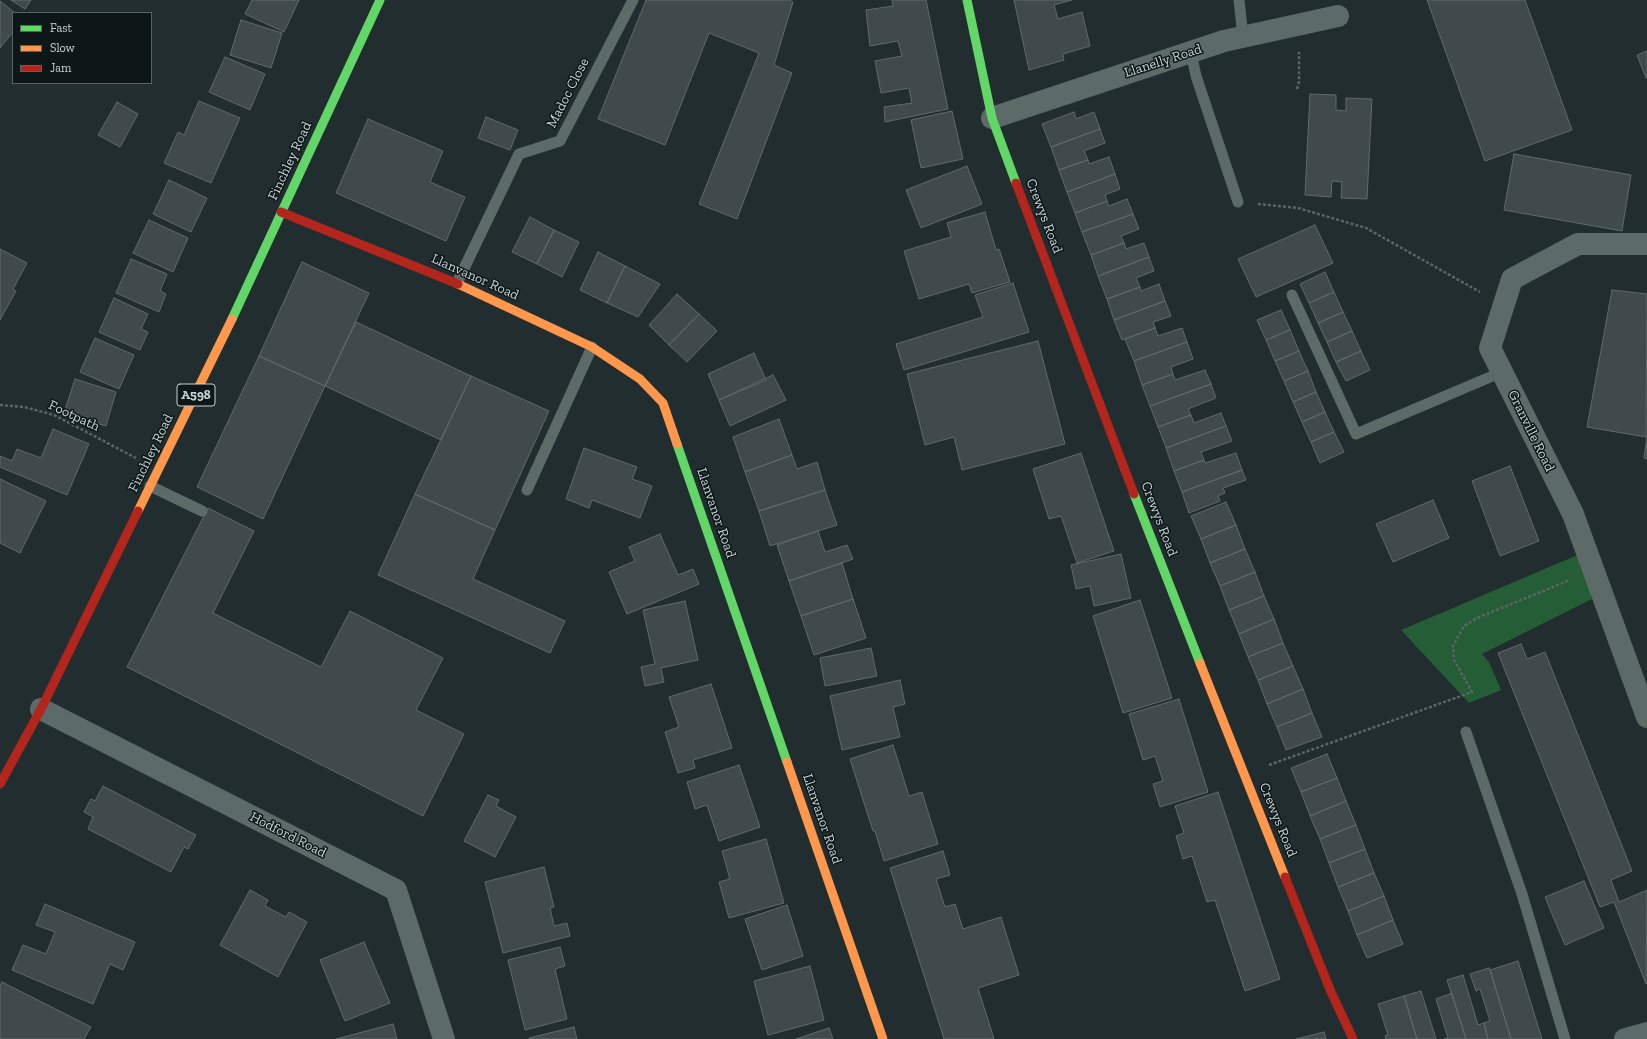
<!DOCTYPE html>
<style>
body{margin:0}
#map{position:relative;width:1647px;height:1039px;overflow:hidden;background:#212d2e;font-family:"Zilla Slab",serif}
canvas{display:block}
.legend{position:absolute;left:12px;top:12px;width:140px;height:72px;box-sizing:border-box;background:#0e1718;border:1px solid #586364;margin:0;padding:5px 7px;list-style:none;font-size:12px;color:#c7d4d5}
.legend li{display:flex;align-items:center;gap:8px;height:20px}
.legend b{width:20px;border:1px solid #586364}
</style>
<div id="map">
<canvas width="1647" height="1039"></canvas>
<ul class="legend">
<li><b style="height:5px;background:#63d668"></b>Fast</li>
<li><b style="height:5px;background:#ff974d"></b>Slow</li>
<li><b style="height:5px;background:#b3261e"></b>Jam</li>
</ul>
</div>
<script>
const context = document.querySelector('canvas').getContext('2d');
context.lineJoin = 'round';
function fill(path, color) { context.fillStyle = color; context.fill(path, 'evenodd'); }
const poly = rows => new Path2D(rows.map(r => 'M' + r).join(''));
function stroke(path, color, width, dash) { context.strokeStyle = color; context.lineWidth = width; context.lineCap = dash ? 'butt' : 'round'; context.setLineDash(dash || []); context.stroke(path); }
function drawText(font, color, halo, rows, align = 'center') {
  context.font = font + ' "Zilla Slab",serif'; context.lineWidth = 3; context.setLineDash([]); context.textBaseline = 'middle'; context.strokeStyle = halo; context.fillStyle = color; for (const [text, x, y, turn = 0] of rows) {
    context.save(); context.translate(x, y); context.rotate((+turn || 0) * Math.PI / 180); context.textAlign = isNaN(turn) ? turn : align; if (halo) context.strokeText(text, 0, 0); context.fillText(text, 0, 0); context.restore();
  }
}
const green = poly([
 [1587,551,1602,594,1482,654,1489,662,1501,690,1469,703,1401,630]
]);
const building = poly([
 [11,0,31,0,25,9,11,0],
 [252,0,299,0,284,32,245,14,252,0],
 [646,0,789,0,793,2,774,65,792,73,737,219,699,204,759,53,709,33,665,145,598,119,646,0],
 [892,0,926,0,948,109,885,122,884,107,912,103,909,88,881,93,875,61,902,56,898,41,870,46,866,10,893,6,892,0],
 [1014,0,1072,0,1054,5,1058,19,1082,12,1090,46,1063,54,1064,60,1029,70,1014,0],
 [1427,0,1525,0,1572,130,1485,161,1427,0],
 [0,1,15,13,13,13,13,32,0,48,0,1],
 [241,20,282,33,271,68,230,55,241,20],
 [1647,51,1647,78,1646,78,1637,55,1647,51],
 [225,57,265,74,250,110,209,92,225,57],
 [1310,94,1336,95,1336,110,1346,111,1346,98,1372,99,1367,199,1341,198,1342,182,1332,181,1331,197,1305,195,1310,94],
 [199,101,240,118,211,183,164,163,178,132,184,135,199,101],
 [117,102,138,114,120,147,98,135,117,102],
 [952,111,963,159,921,168,911,120,952,111],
 [1074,112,1076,119,1094,112,1100,129,1051,147,1042,124,1074,112],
 [486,117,518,130,510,150,478,138,486,117],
 [368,119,443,151,430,182,465,197,446,241,336,193,368,119],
 [1100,129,1105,143,1084,151,1088,160,1059,170,1051,147,1100,129],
 [1514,154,1631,175,1622,231,1504,210,1514,154],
 [1109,157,1115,174,1067,192,1059,170,1088,160,1089,164,1109,157],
 [967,166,982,204,921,228,906,190,967,166],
 [1115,174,1120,189,1105,195,1107,201,1075,213,1067,192,1115,174],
 [169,180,207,198,191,232,153,214,169,180],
 [1127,199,1133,214,1082,232,1075,213,1107,201,1109,206,1127,199],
 [985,212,996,250,999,249,1010,282,972,293,969,284,919,299,904,251,951,237,947,223,985,212],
 [1133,214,1139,229,1121,236,1124,243,1091,255,1082,232,1133,214],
 [530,217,554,230,537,264,512,252,530,217],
 [149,220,188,238,173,272,133,253,149,220],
 [1315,225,1333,263,1256,297,1238,259,1315,225],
 [554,230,579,242,562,277,537,264,554,230],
 [1124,243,1126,249,1144,243,1149,257,1098,276,1091,255,1124,243],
 [0,249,27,263,13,289,16,291,0,320,0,249],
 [598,252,625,266,607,303,580,290,598,252],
 [1149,257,1154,271,1136,278,1140,287,1107,299,1098,276,1149,257],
 [131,259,167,274,160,291,166,294,159,312,116,293,131,259],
 [302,262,369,293,325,386,259,356,302,262],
 [625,266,660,284,638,317,607,303,625,266],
 [1325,272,1334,292,1309,303,1300,284,1325,272],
 [1013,283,1029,332,904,370,896,344,983,317,975,295,1013,283],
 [1159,284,1165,301,1114,320,1107,299,1140,287,1141,291,1159,284],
 [1612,290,1647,294,1646,437,1587,427,1612,290],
 [1334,292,1343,312,1318,323,1309,303,1334,292],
 [677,294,699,314,669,345,649,325,677,294],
 [114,298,148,314,141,329,148,332,140,350,99,332,114,298],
 [1165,301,1171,316,1153,322,1155,328,1122,340,1114,320,1165,301],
 [1281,310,1290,330,1266,340,1257,320,1281,310],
 [1343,312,1352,331,1327,342,1318,323,1343,312],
 [699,314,717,331,687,362,669,345,699,314],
 [356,322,471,376,441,440,325,386,356,322],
 [1155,328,1158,336,1182,328,1187,342,1134,361,1125,339,1155,328],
 [1290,330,1299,351,1275,361,1266,340,1290,330],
 [1352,331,1361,351,1336,362,1327,342,1352,331],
 [95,338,134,355,119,389,80,372,95,338],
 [1038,341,1065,444,962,470,954,437,925,445,907,374,1038,341],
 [1187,342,1193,359,1171,367,1173,374,1142,385,1134,361,1187,342],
 [1299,351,1308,371,1284,381,1275,361,1299,351],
 [1361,351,1370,370,1346,381,1336,362,1361,351],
 [754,353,766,380,719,400,708,374,754,353],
 [259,356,325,386,263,519,197,487,259,356],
 [1205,370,1211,384,1150,406,1142,385,1173,374,1175,380,1205,370],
 [1308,371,1316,392,1293,402,1284,381,1308,371],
 [773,375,786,400,730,426,719,400,773,375],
 [471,376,549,411,495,530,415,494,471,376],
 [75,379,116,392,106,426,64,413,75,379],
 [1211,384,1216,398,1188,409,1191,415,1158,427,1150,406,1211,384],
 [1316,392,1325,412,1302,422,1293,402,1316,392],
 [1325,412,1334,432,1311,442,1302,422,1325,412],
 [1221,413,1226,426,1166,448,1158,427,1191,415,1194,423,1221,413],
 [779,419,792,455,745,472,733,437,779,419],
 [1226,426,1232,441,1201,452,1204,460,1174,471,1166,448,1226,426],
 [53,429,89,444,67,495,0,467,0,456,12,461,17,449,41,458,53,429],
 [1334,432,1344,452,1320,463,1311,442,1334,432],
 [1647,436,1647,459,1644,458,1647,436],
 [584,448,637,467,632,479,652,486,640,518,592,500,589,508,566,499,584,448],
 [1081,453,1114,551,1077,563,1061,516,1049,519,1033,469,1081,453],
 [1236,453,1242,470,1182,492,1174,471,1204,460,1205,463,1236,453],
 [792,455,797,469,817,462,825,490,759,511,745,472,792,455],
 [1510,466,1539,541,1500,556,1472,481,1510,466],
 [1242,470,1246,480,1223,488,1225,493,1218,496,1220,501,1189,513,1182,492,1242,470],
 [0,479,46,501,20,553,0,543,0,479],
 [825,490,837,525,770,546,759,511,825,490],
 [415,494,495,530,473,579,565,621,550,653,378,575,415,494],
 [1433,500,1449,538,1393,562,1376,524,1433,500],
 [1226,502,1236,525,1201,539,1191,516,1226,502],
 [208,508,254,531,213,613,321,667,350,611,443,658,416,710,464,734,423,816,127,667,208,508],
 [1236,525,1245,549,1210,563,1201,539,1236,525],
 [818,531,825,552,847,545,853,559,789,581,777,545,818,531],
 [660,534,678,575,693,569,699,584,627,614,609,572,635,561,629,547,660,534],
 [1245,549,1255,572,1220,586,1210,563,1245,549],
 [1121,554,1131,598,1094,606,1090,586,1076,589,1071,565,1121,554],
 [842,563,853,599,801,616,789,581,842,563],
 [1255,572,1264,596,1229,610,1220,586,1255,572],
 [1264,596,1274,619,1239,634,1229,610,1264,596],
 [853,599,866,638,814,655,801,616,853,599],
 [1140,600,1172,698,1123,713,1093,616,1140,600],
 [685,601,698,660,661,668,664,682,645,686,641,667,655,664,643,610,685,601],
 [1274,619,1283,643,1248,657,1239,634,1274,619],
 [1283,643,1293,666,1258,680,1248,657,1283,643],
 [1521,644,1527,659,1545,652,1632,871,1611,880,1619,902,1647,890,1646,984,1614,902,1600,907,1498,653,1521,644],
 [871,648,877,676,825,686,820,658,871,648],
 [1293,666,1303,689,1267,704,1258,680,1293,666],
 [900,680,905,704,893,707,900,737,842,750,830,696,900,680],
 [711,684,732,748,693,760,695,768,678,773,665,732,679,727,669,697,711,684],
 [1303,689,1312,713,1277,727,1267,704,1303,689],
 [1179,699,1208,792,1160,807,1153,784,1163,781,1155,756,1143,760,1129,714,1179,699],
 [1312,713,1322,737,1286,750,1277,727,1312,713],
 [893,745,909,796,922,792,938,844,884,861,875,831,873,831,850,759,893,745],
 [1327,754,1337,778,1301,792,1291,768,1327,754],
 [739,765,760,827,719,841,707,805,695,809,687,782,739,765],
 [1337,778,1346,801,1310,816,1301,792,1337,778],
 [103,786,196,835,188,849,184,847,171,872,88,829,93,817,84,812,91,799,95,801,103,786],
 [1218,792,1280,979,1245,991,1215,900,1207,902,1192,856,1183,859,1176,836,1184,833,1175,806,1218,792],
 [488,795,499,800,496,806,516,817,495,857,464,841,488,795],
 [1346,801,1356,825,1320,839,1310,816,1346,801],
 [1356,825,1365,849,1329,863,1320,839,1356,825],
 [766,839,784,903,729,918,719,882,730,879,722,851,766,839],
 [1365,849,1374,873,1338,887,1329,863,1365,849],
 [943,851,950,875,936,879,945,907,955,904,963,929,1001,917,1019,975,978,988,994,1039,944,1039,890,868,943,851],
 [544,867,554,907,550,908,554,926,567,923,570,936,503,953,485,882,544,867],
 [1374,873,1384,896,1348,911,1338,887,1374,873],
 [1584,881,1604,928,1565,945,1545,897,1584,881],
 [250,890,268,900,265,906,286,917,289,912,307,922,278,977,220,945,250,890],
 [1384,896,1393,920,1357,935,1348,911,1384,896],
 [45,904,135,942,123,970,110,964,93,1004,12,970,23,945,46,954,55,932,36,925,45,904],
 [787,905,803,956,762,970,745,919,787,905],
 [1393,920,1403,944,1367,958,1357,935,1393,920],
 [364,942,390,1003,345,1021,320,960,364,942],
 [560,947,565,966,555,969,567,1019,525,1030,508,960,560,947],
 [1518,961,1542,1039,1511,1039,1490,970,1518,961],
 [810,966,824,1020,768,1035,754,981,810,966],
 [1489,968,1490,970,1511,1039,1488,1039,1484,1023,1490,1021,1480,989,1476,991,1470,974,1489,968],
 [1463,975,1478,1025,1484,1023,1488,1039,1466,1039,1447,980,1463,975],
 [2,982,91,1027,84,1039,0,1039,0,986,2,982],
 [1421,991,1436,1039,1417,1039,1404,996,1421,991],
 [1452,993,1466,1039,1444,1039,1448,1038,1436,999,1452,993],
 [1404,996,1417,1039,1386,1039,1385,1036,1388,1035,1378,1004,1404,996],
 [393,1024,397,1039,336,1039,393,1024],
 [574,1027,577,1039,529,1039,529,1038,574,1027],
 [829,1028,833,1039,796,1039,829,1028],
 [1324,1032,1326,1039,1296,1039,1324,1032]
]);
const path = poly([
 [1297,89,1299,82,1299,52],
 [1258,204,1298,208,1366,228,1480,292],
 [0,405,24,407,54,415,136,458],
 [1269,765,1472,692,1454,660,1453,646,1464,626,1477,618,1570,580]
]);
const lane = poly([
 [1239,0,1243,37],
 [1191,52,1196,76,1238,202],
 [457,283,519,154,560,141,633,0],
 [1292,295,1356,434,1502,372],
 [150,486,202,511],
 [527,490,592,347],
 [1466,732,1522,894,1565,1039]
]);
const street = poly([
 [992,118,1224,41,1338,16],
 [1647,244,1578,244,1512,279,1490,348,1573,514,1647,717],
 [41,709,396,890,444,1039],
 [1625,1039,1647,1033]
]);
const fast = poly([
 [967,0,992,118,1016,183],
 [232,319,380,0],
 [677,444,787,762],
 [1134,494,1200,663]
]);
const slow = poly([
 [458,284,592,347,640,379,663,403,677,444],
 [138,511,232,319],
 [1200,663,1285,877],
 [787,762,883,1039]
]);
const jam = poly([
 [1016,183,1134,494],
 [281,212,458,284],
 [0,784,41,709,138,511],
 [1285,877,1331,992,1353,1039]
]);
const shields = [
 [196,395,38]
];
const shieldNames = [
 ["A598",196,395]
];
const streetNames = [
 ["Llanelly Road",1163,61,-18],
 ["Madoc Close",568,93,-63],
 ["Finchley Road",290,161,-65],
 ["Crewys Road",1044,216,69],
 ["Llanvanor Road",475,277,24],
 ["Footpath",74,416,25],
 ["Granville Road",1531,431,64],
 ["Finchley Road",151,453,-64],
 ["Llanvanor Road",716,513,71],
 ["Crewys Road",1159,519,69],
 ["Llanvanor Road",822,819,71],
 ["Crewys Road",1278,820,68],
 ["Hodford Road",288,835,27]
];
fill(green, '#245d36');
fill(building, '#40494c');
stroke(building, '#616a6d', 1);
stroke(path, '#5c6765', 2.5, [3, 2]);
stroke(lane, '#5d6b68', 11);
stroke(street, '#5d6b68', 22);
stroke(fast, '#63d668', 9);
stroke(slow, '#ff974d', 9);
stroke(jam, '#b3261e', 9);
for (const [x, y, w] of shields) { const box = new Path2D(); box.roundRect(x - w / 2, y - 11, w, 22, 3); context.fillStyle = '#0e1718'; context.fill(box); stroke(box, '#c7d4d5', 1); }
drawText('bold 13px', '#c7d4d5', null, shieldNames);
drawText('14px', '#c7d4d5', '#0e1718', streetNames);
</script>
